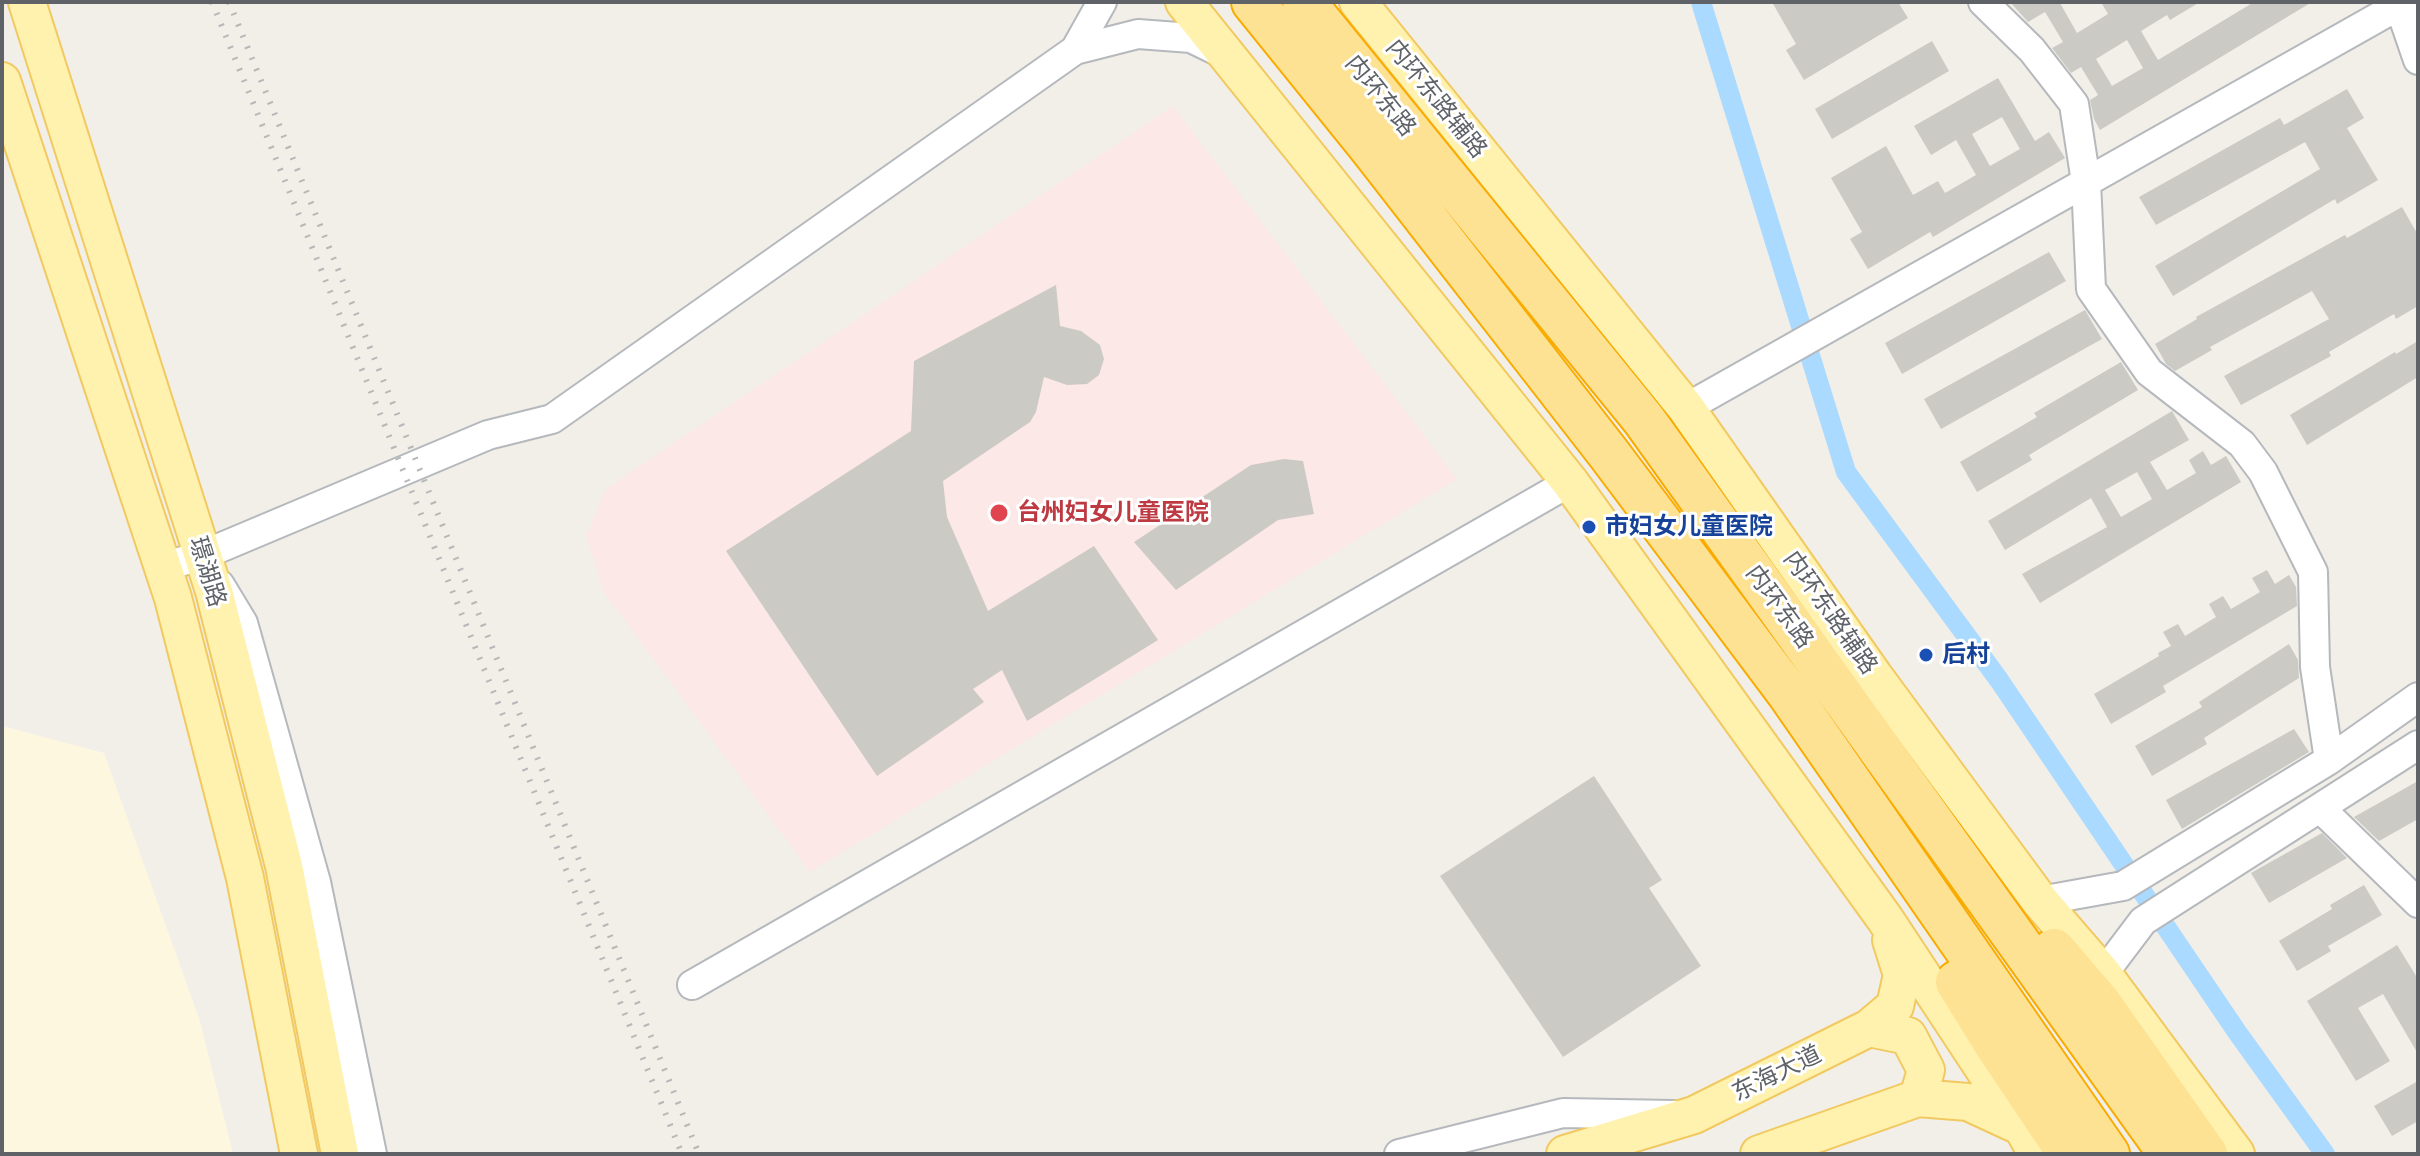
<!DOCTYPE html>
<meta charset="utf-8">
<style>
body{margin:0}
#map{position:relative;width:2420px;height:1156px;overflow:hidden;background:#f1efe8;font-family:Rubik,sans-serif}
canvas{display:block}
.frame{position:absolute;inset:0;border:4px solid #5f6368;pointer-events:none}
</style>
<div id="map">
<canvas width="2420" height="1156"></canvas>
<div class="frame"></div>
</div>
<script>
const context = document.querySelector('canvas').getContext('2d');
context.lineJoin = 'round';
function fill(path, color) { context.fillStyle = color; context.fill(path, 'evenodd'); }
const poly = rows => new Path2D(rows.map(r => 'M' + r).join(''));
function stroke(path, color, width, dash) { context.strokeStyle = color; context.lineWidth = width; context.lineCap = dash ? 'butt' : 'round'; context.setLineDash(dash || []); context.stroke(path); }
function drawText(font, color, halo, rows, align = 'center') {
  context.font = font + ' Rubik,"Noto Sans SC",sans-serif'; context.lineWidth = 6; context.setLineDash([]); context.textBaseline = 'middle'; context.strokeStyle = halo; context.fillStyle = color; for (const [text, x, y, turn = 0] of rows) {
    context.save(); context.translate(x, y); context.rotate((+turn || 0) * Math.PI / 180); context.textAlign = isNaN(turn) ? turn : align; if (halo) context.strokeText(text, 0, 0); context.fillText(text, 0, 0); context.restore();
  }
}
const commercial = poly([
 [2,726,104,753,200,1021,233,1154,2,1154]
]);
const medical = poly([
 [1173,106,1457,479,810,872,604,592,586,536,606,489]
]);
const canal = poly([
 [1701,2,1846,472,1999,680,2237,1032,2325,1154]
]);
const building = poly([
 [1772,2,1898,2,1908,18,1804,80,1786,50,1796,44],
 [2010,2,2062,2,2060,3,2077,33,2108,14,2101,2,2200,2,2170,20,2167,15,2141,31,2158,60,2254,2,2312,2,2100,130,2094,119,2090,100,2098,95,2081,67,2071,73,2052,48,2063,42,2045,12,2028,22],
 [2127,40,2143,68,2112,86,2096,59],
 [1932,41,1949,71,1832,139,1815,109],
 [1998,78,2035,141,2049,132,2065,158,1933,237,1930,232,1868,269,1850,239,1862,232,1831,178,1886,146,1913,195,1938,181,1945,193,1976,175,1956,140,1931,155,1914,126],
 [2002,117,2020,149,1990,166,1972,134],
 [2347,89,2364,118,2347,128,2378,180,2337,204,2335,199,2173,296,2155,266,2320,169,2305,142,2156,225,2139,197,2280,118,2284,125],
 [2402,207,2418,235,2418,306,2396,319,2394,314,2329,352,2331,356,2241,405,2224,376,2329,319,2312,291,2210,347,2212,350,2175,371,2166,364,2155,344,2197,319,2196,317,2345,235,2347,238],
 [2049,252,2066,281,1902,374,1885,343],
 [1056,285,1060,326,1081,331,1100,345,1104,359,1099,375,1087,384,1067,385,1044,377,1036,412,1030,422,943,481,947,517,988,611,1094,546,1158,640,1027,721,1002,670,973,689,984,702,877,776,726,551,911,431,914,361],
 [2085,310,2102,339,1941,429,1924,399],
 [2418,341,2418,377,2307,445,2290,415,2395,352,2396,354],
 [2121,362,2138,390,2029,455,2032,460,1977,492,1960,462,2037,417,2034,413],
 [2172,411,2189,440,2150,462,2167,490,2196,473,2189,460,2203,451,2211,465,2226,456,2241,482,2040,603,2022,574,2107,527,2091,498,2005,550,1988,521],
 [2137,472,2152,499,2121,517,2105,490],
 [1284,459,1303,461,1314,514,1278,520,1176,590,1134,542,1251,465],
 [2267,570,2275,584,2289,575,2296,587,2297,606,2163,686,2166,692,2111,724,2094,694,2159,656,2158,653,2171,646,2163,632,2178,624,2185,636,2216,617,2209,604,2223,596,2231,609,2260,592,2252,578],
 [2289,644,2298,660,2299,678,2204,738,2207,744,2152,776,2135,746,2202,707,2199,702],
 [2294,729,2309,752,2182,829,2166,800],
 [1594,776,1662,880,1649,888,1701,966,1563,1057,1440,876],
 [2418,781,2418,819,2379,841,2354,817],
 [2322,833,2347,858,2269,903,2251,873],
 [2364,885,2382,915,2328,946,2331,951,2297,971,2279,941,2332,909,2330,905],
 [2397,945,2418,979,2418,1054,2383,994,2358,1008,2390,1061,2356,1081,2307,1001],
 [2418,1081,2418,1121,2392,1136,2374,1106]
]);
const minor = poly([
 [1983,2,2032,50,2074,104,2086,182,2091,289,2149,372,2242,444,2263,472,2313,572,2315,667,2329,760],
 [2398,2,2418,60],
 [1075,50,1102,2],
 [1686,408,2405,2],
 [163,567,203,555,488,435,552,419,1075,50,1138,34,1191,38,1224,54],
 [220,585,243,623,316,882,372,1154],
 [2320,808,2418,903],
 [2040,901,2123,886,2329,760,2418,697],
 [2103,974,2143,921,2418,745],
 [692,985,1570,482],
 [1399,1154,1563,1113,1673,1115]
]);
const major = poly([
 [27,2,214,591,284,866,340,1154],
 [1184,2,1570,482,1885,919,2022,1127,2037,1154],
 [1358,2,1686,408,1874,676,2040,901,2103,974,2236,1154],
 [2,81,173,598,245,878,299,1154],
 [1869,1028,1908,1036,1926,1070,1918,1098],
 [1565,1154,1694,1115,1869,1028,1895,1006,1902,975,1891,940],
 [1759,1154,1918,1098,1968,1102,2022,1127]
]);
const highway = poly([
 [1253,2,1371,148,1609,454,1789,694,2108,1154],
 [1304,2,1644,420,2170,1154],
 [2054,950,2101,1005,2206,1154],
 [1957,982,1994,1042,2069,1154]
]);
const rail = poly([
 [212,2,682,1154],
 [229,2,699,1154]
]);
const markers = [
 [999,513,10,"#e0444e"],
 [1589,527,8,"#1a4fb4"],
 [1926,655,8,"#1a4fb4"]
];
const streetNames = [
 ["内环东路",1380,96,51],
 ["内环东路辅路",1436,99,51],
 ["璟湖路",207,572,73],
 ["内环东路",1779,607,54],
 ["内环东路辅路",1830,613,55],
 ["东海大道",1777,1074,-26]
];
const healthNames = [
 ["台州妇女儿童医院",1017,513]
];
const transitNames = [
 ["市妇女儿童医院",1605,527],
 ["后村",1942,655]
];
fill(commercial, '#fef7e0');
fill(medical, '#fce8e6');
stroke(canal, '#aadaff', 20);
fill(building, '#cccac5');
stroke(minor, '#b5b8bc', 32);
stroke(major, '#f2c960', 40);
stroke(highway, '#f9ab00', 46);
stroke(minor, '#fff', 28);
stroke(major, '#fff2af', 36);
stroke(highway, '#fde293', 42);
stroke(rail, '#b6b7b8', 6, [2, 10]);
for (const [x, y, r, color] of markers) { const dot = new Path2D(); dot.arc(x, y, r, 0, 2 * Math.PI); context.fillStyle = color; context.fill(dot); stroke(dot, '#fff', 3); }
drawText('24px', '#5f6368', '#fff', streetNames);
drawText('bold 24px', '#be3a42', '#fff', healthNames, 'left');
drawText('bold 24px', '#164399', '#fff', transitNames, 'left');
</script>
